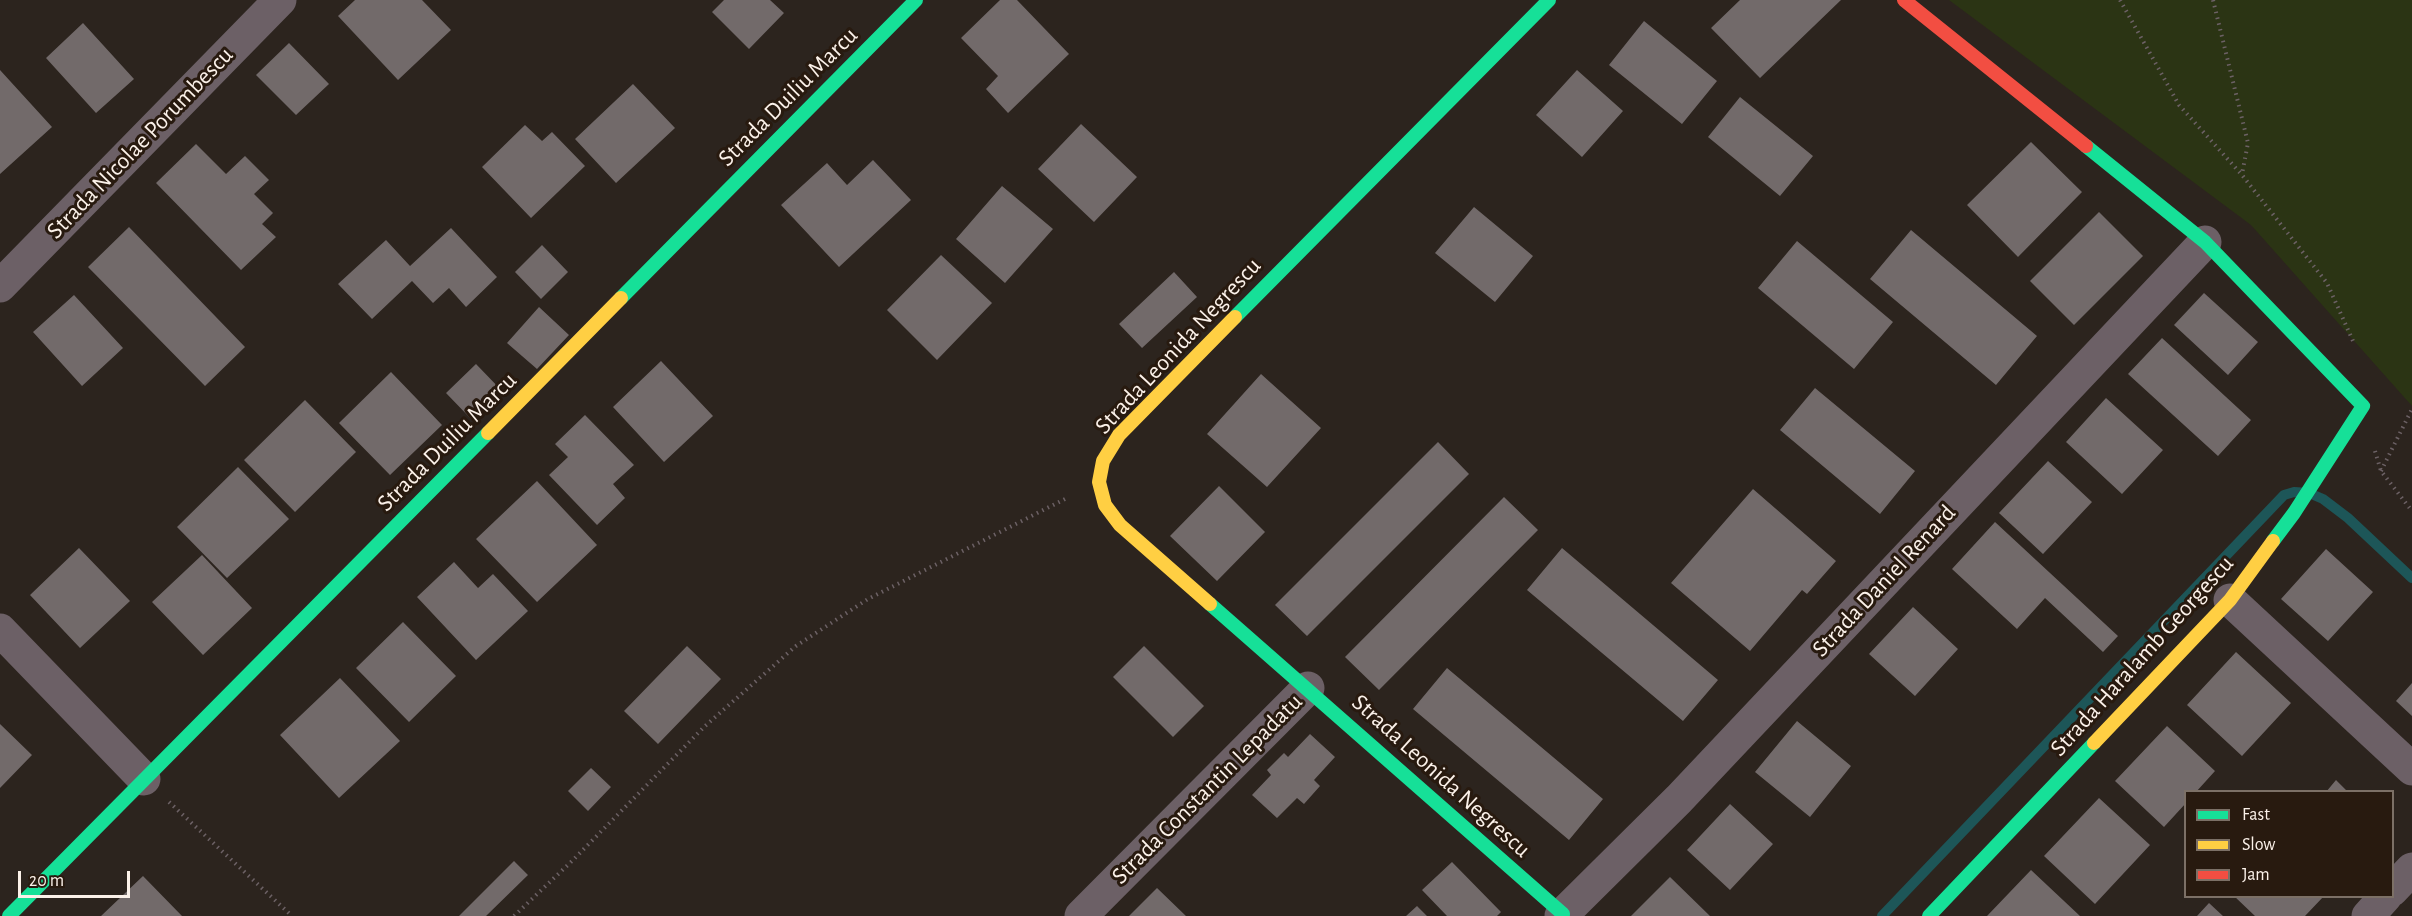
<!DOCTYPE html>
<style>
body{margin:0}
#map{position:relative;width:2412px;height:916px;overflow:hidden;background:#2c241e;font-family:"Alegreya Sans",sans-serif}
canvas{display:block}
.legend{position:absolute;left:2184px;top:790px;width:210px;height:108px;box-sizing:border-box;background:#281a0f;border:2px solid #7c7066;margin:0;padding:8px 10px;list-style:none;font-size:18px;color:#fbf1e9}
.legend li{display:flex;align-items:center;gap:12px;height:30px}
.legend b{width:30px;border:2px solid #7c7066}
.scale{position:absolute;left:18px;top:871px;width:112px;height:27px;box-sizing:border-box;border:3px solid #fbf1e9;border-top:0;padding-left:8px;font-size:18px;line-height:21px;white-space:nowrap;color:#fbf1e9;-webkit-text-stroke:4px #281a0f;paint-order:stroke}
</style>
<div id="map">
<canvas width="2412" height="916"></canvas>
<ul class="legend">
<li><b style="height:8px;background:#16e098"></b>Fast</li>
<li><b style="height:8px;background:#ffcf43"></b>Slow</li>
<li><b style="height:8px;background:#f24e42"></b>Jam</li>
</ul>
<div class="scale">20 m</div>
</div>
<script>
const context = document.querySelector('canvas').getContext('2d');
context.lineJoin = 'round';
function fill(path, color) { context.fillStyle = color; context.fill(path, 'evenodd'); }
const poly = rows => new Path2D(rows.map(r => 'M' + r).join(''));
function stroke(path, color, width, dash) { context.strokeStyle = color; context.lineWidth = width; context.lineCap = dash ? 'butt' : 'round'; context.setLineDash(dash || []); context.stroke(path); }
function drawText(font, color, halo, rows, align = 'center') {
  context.font = font + ' "Alegreya Sans",sans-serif'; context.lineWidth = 6; context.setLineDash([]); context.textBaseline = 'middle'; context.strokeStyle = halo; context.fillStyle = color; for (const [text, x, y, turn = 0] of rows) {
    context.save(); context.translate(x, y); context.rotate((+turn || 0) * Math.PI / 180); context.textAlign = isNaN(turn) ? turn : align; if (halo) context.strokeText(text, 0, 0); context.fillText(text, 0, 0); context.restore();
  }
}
const green = poly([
 [1949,0,2412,0,2412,406,2251,225]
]);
const stream = poly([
 [1882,916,2284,495,2294,492,2309,493,2323,499,2348,518,2412,578]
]);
const building = poly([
 [355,0,422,0,451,30,398,80,338,16],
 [724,0,770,0,784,13,749,49,712,12],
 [1000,0,1017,0,1069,54,1008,113,986,89,998,76,961,38],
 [1740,0,1841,0,1760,78,1711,28],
 [1644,21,1717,81,1682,124,1609,65],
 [83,23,134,79,96,113,46,58],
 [289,43,329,84,296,115,256,75],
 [0,70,52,127,0,174],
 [1577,70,1623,111,1582,157,1536,115],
 [633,84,675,128,616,183,575,139],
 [1740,97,1813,156,1780,196,1708,137],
 [1081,124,1137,177,1094,222,1038,169],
 [525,125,542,141,552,132,585,166,531,218,482,167],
 [2031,142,2082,192,2018,257,1967,205],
 [196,144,226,174,245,156,269,180,254,194,273,213,262,224,276,237,241,270,156,183],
 [873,160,911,200,839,267,781,205,827,163,847,185],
 [1002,186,1053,229,1005,283,956,239],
 [1474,207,1533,256,1495,302,1435,253],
 [2099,212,2143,256,2074,325,2030,281],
 [129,227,245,347,205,386,88,267],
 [451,228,497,277,466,307,449,288,433,303,412,281,372,319,338,284,386,240,410,266],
 [1911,230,2037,336,1996,385,1870,279],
 [1797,241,1893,322,1854,369,1758,288],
 [542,245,568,272,541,299,515,272],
 [941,255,992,303,937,360,887,310],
 [1174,272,1197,297,1142,348,1119,324],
 [2204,293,2258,342,2228,375,2174,325],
 [74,295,123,348,82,386,33,332],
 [539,307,569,335,537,369,507,343],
 [2162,338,2251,420,2218,456,2128,374],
 [661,361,713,416,664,462,613,407],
 [476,364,503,392,473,421,446,393],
 [391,372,442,425,390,475,339,423],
 [1261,374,1321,428,1267,487,1207,434],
 [1815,388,1915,471,1880,514,1780,430],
 [2106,398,2163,450,2122,494,2066,442],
 [305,400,356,452,295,512,244,460],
 [585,415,634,465,613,484,625,498,597,525,549,475,568,457,555,444],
 [1438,442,1469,474,1307,636,1275,605],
 [2048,461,2092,502,2043,554,1999,513],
 [238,467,289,519,227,578,177,527],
 [537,481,597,545,537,602,476,539],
 [1219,486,1265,532,1217,581,1170,536],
 [1753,489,1836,561,1807,594,1802,590,1750,651,1671,583],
 [1504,497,1538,530,1379,690,1345,657],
 [1995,522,2118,636,2103,652,2045,598,2017,629,1952,569],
 [79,548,130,601,80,648,30,595],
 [1562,548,1718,680,1683,721,1527,590],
 [2326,549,2373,592,2328,641,2281,599],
 [202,555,252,608,203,655,152,602],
 [454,562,478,588,493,574,528,611,476,660,417,597],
 [1913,607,1958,649,1915,696,1869,654],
 [403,622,456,676,409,722,356,668],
 [687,646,721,679,658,744,624,711],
 [1144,646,1204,706,1173,737,1113,677],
 [2236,652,2291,703,2242,756,2187,705],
 [1447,668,1603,799,1569,840,1413,709],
 [340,678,400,741,339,798,280,735],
 [2412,683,2412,716,2396,701],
 [1797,721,1851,766,1810,817,1755,772],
 [0,724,32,755,0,788],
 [2167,726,2215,771,2196,792,2186,792,2186,803,2164,827,2115,781],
 [1310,734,1335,757,1314,780,1320,786,1304,804,1297,798,1277,818,1252,795,1271,775,1267,770,1284,753,1288,757],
 [591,768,611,787,588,811,568,791],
 [2336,780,2348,792,2326,792],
 [2099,798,2150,845,2095,904,2044,856],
 [1730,804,1773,844,1730,890,1687,850],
 [514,861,528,875,486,916,459,916],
 [1452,862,1501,912,1497,916,1447,916,1422,890],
 [2031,870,2080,916,1987,916],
 [143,876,182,916,101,916],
 [1670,877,1710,916,1631,916],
 [1157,888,1186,916,1129,916],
 [2234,896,2324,896,2305,916,2255,916],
 [2209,903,2223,916,2197,916],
 [1417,906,1427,916,1406,916]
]);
const path = poly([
 [2120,0,2179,105,2242,175,2327,283,2353,341],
 [2213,0,2248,143,2242,174],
 [2375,451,2381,471,2412,511],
 [2381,471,2412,409],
 [169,802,292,916],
 [514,916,572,861,705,726,796,646,868,599,1065,499]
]);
const street = poly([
 [0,286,280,0],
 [2230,600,2412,769],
 [0,630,144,779],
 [2392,890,2412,869],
 [1081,916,1308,688],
 [1561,916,1679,799,2205,242],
 [2368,916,2386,896]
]);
const fast = poly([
 [2086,146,2205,242,2363,406,2294,513,2273,541],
 [621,298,916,0],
 [1235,317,1549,0],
 [1210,604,1563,914],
 [9,916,488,433],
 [1929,916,2094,743]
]);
const slow = poly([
 [488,433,621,298],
 [1210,604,1120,525,1105,505,1099,482,1103,461,1119,435,1235,317],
 [2094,743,2230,600,2273,541]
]);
const jam = poly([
 [1904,0,2086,146]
]);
const streetNames = [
 ["Strada Duiliu Marcu",788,97,-45],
 ["Strada Nicolae Porumbescu",140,143,-46],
 ["Strada Leonida Negrescu",1178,346,-47],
 ["Strada Duiliu Marcu",447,442,-45],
 ["Strada Daniel Renard",1884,581,-47],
 ["Strada Haralamb Georgescu",2142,656,-48],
 ["Strada Leonida Negrescu",1441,776,42],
 ["Strada Constantin Lepadatu",1207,789,-45]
];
fill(green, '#2b3414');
stroke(stream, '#1d5658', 10);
fill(building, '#726a6a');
stroke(path, '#6c6165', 4, [1.5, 4.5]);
stroke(street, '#6c6066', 33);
stroke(fast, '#16e098', 14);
stroke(slow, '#ffcf43', 14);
stroke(jam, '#f24e42', 14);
drawText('24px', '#fbf1e9', '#281a0f', streetNames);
</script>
